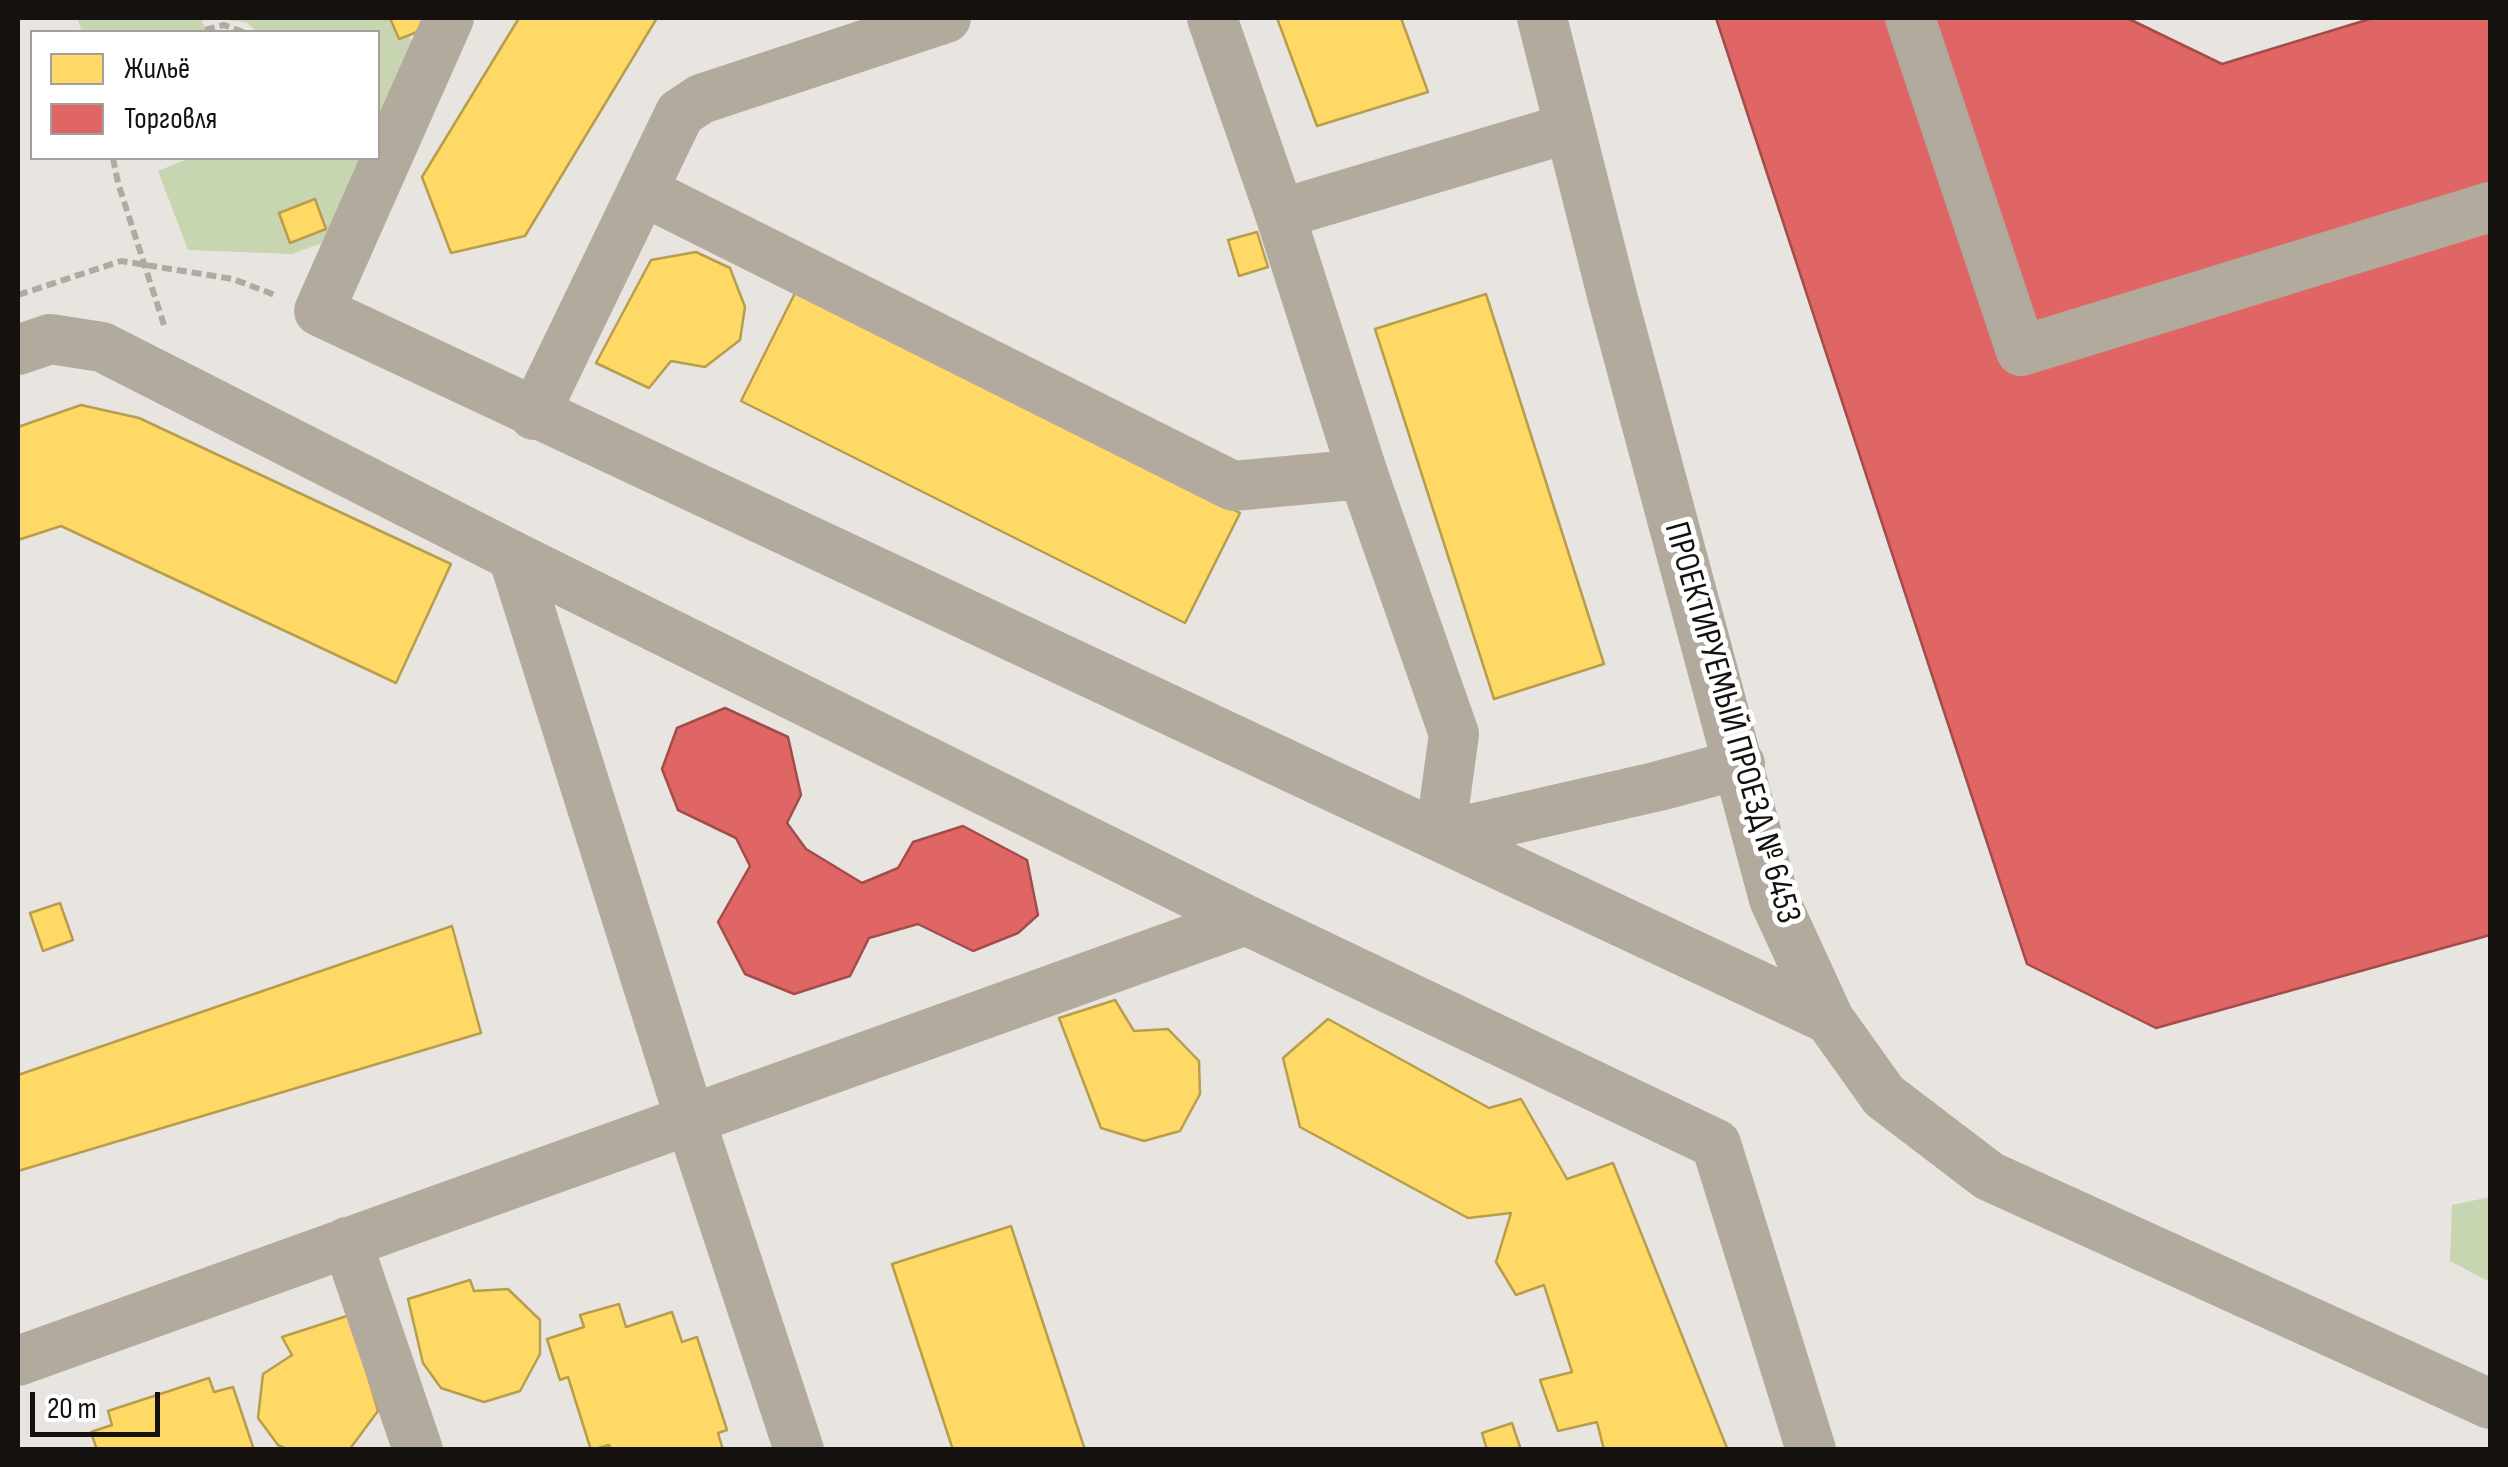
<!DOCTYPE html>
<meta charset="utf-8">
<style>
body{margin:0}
#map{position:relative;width:2508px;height:1467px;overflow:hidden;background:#e8e4e0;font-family:"Sofia Sans Condensed",sans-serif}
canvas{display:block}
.frame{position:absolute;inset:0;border:20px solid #14110f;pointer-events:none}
.legend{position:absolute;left:30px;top:30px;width:350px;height:130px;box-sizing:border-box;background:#fff;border:2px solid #a1a09f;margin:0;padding:12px 18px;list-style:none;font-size:30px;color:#14110f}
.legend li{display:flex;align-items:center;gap:20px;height:50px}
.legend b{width:50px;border:2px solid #a1a09f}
.scale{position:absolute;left:30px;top:1392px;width:130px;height:45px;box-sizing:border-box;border:5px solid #14110f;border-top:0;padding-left:12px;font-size:30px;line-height:35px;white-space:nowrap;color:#14110f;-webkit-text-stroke:8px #fff;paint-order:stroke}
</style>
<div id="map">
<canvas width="2508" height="1467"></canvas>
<div class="frame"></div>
<ul class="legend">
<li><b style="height:28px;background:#ffd966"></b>Жильё</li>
<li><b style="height:28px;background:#e06666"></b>Торговля</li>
</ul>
<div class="scale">20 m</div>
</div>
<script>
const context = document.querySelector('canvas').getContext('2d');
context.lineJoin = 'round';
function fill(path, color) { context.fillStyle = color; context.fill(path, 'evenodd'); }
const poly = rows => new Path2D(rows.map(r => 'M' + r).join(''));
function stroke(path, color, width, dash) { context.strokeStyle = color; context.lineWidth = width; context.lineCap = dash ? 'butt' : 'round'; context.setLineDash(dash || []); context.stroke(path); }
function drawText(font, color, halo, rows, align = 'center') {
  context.font = font + ' "Sofia Sans Condensed",sans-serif'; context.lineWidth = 10; context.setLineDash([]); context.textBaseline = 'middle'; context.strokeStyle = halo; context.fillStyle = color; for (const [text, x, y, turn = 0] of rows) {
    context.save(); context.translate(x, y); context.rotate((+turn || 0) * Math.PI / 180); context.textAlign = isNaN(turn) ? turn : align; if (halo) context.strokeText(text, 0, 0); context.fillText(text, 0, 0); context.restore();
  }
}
const green = poly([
 [77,18,201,18,206,32,82,32],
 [206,18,402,18,420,61,344,235,292,254,188,250,158,171,190,158,378,158,378,32,258,32,246,22],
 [2490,1197,2490,1282,2450,1261,2452,1205]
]);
const homes = poly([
 [390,18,433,18,436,25,399,39,390,18],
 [519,18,657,18,525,236,451,253,422,177,519,18],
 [1277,18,1401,18,1428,92,1317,126,1277,18],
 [315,199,326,229,290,243,279,213,315,199],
 [1257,232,1268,267,1239,276,1228,240,1257,232],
 [696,252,730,268,745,307,740,340,705,367,671,361,649,388,596,363,651,260,696,252],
 [796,291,1240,513,1185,623,741,401,796,291],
 [1486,294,1604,664,1494,699,1375,329,1486,294],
 [81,405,139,418,451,564,396,683,61,526,18,540,18,427,81,405],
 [60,903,73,940,43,951,30,913,60,903],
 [452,926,481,1033,18,1171,18,1075,452,926],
 [1115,1000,1134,1031,1168,1029,1199,1061,1200,1094,1180,1131,1144,1141,1101,1128,1059,1018,1115,1000],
 [1328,1019,1489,1108,1521,1099,1567,1179,1613,1163,1727,1448,1604,1450,1597,1422,1558,1431,1540,1380,1572,1372,1544,1285,1516,1295,1496,1262,1511,1213,1468,1218,1300,1127,1283,1058,1328,1019],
 [1011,1226,1085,1450,953,1450,892,1264,1011,1226],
 [470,1280,474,1291,508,1289,540,1320,540,1354,520,1391,484,1402,441,1388,423,1363,408,1299,470,1280],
 [619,1304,626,1327,672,1312,682,1342,697,1337,727,1430,718,1433,723,1450,611,1450,609,1445,591,1450,568,1377,560,1380,547,1339,584,1327,580,1315,619,1304],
 [350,1315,378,1411,349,1450,289,1450,278,1445,258,1418,263,1374,292,1355,282,1337,350,1315],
 [209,1378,214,1392,233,1387,254,1450,97,1450,91,1432,112,1425,108,1411,209,1378],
 [1512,1423,1521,1450,1487,1450,1482,1433,1512,1423]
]);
const shops = poly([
 [1716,18,2127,18,2222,64,2373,18,2490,18,2490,935,2156,1028,2027,964,1716,18],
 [725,708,788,737,801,795,787,823,806,849,862,883,898,868,913,842,963,826,1027,860,1038,915,1018,933,973,951,918,924,869,938,850,976,794,994,745,974,718,922,750,866,736,838,678,810,662,769,677,728,725,708]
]);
const path = poly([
 [205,30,224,25,243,32],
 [113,158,118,183,164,325],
 [18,295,121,261,233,279,275,295]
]);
const minor = poly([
 [449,18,319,311,1829,1019],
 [1212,18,1280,214,1363,474,1454,734,1440,836,1659,786,1740,764],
 [1542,18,1613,299,1774,899,1829,1019,1884,1096,1989,1176,2490,1404],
 [1910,18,2021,351,2490,207],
 [643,191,1233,486,1363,474],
 [1280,214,1569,128],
 [18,350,50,339,102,347,513,556,1246,920,1716,1144,1811,1450],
 [534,415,680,113,701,99,946,18],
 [513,556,690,1119,799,1450],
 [347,1242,418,1450],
 [18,1361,1246,920]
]);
const streetNames = [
 ["ПРОЕКТИРУЕМЫЙ ПРОЕЗД № 6453",1731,723,74]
];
fill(green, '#c7d6b0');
fill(homes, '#ffd966');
stroke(homes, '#b89d4c', 2.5);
fill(shops, '#e06666');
stroke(shops, '#a34c4c', 2.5);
stroke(path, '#b0aaa1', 6, [10, 5]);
stroke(minor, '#b2aa9d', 50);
drawText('35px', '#14110f', '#fff', streetNames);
</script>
